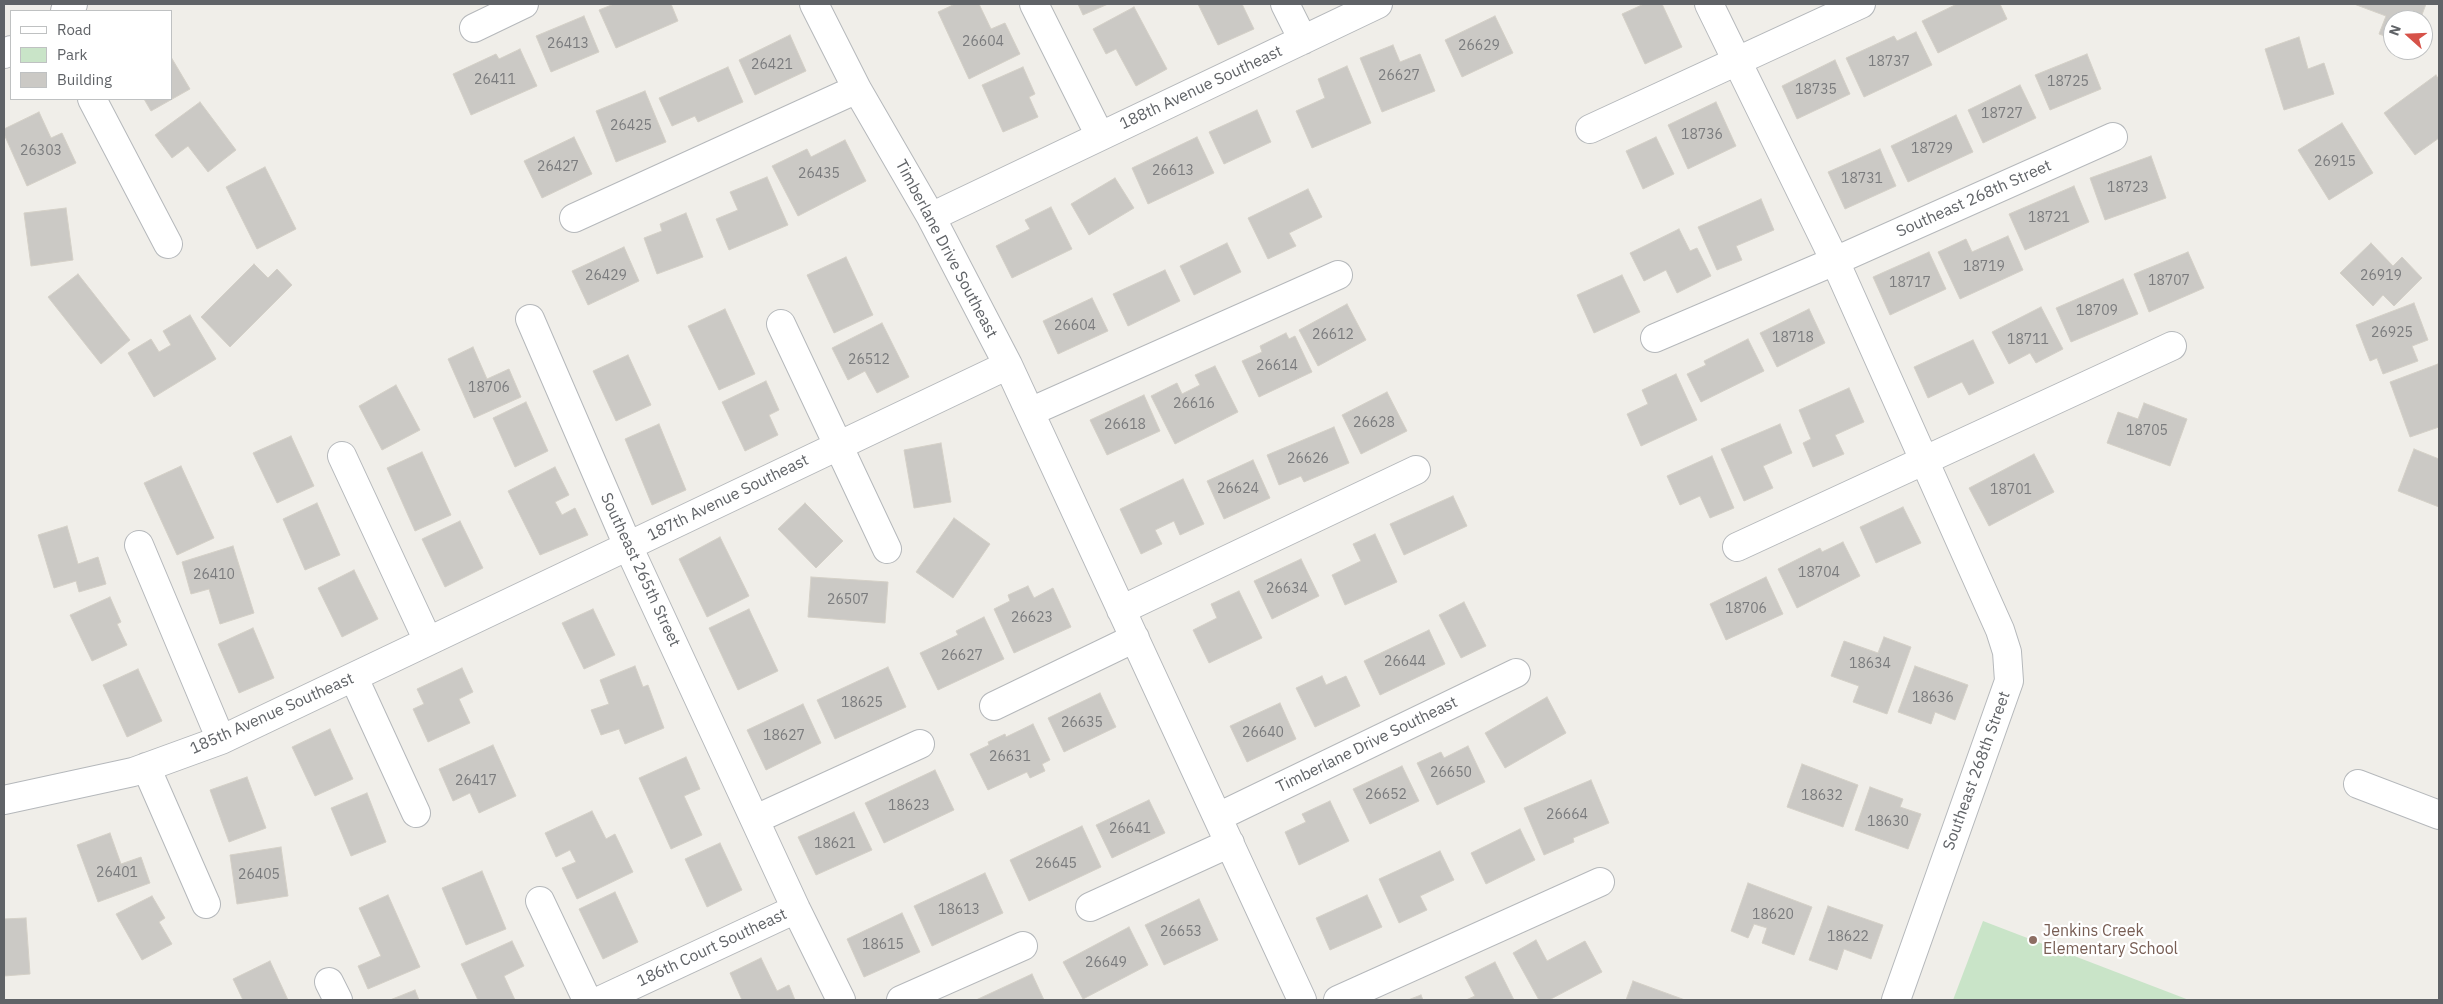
<!DOCTYPE html>
<style>
body{margin:0}
#map{position:relative;width:2443px;height:1004px;overflow:hidden;background:#f0eee9;font-family:"IBM Plex Sans",sans-serif}
canvas{display:block}
.frame{position:absolute;inset:0;border:5px solid #606367;pointer-events:none}
.legend{position:absolute;left:10px;top:10px;width:162px;height:90px;box-sizing:border-box;background:#fff;border:1px solid #bfc1c2;margin:0;padding:6px 9px;list-style:none;font-size:15px;color:#606367}
.legend li{display:flex;align-items:center;gap:10px;height:25px}
.legend b{width:25px;border:1px solid #bfc1c2}
.north{position:absolute;left:2383px;top:10px;width:50px;height:50px;box-sizing:border-box;background:#fff;border:1px solid #bfc1c2;border-radius:50%;rotate:290deg;font-size:14px;font-weight:700;line-height:20px;text-align:center;color:#606367}
.north::after{content:'';display:block;margin:auto;width:18px;height:22px;background:#d65249;clip-path:polygon(50% 0,100% 100%,50% 72%,0 100%)}
</style>
<div id="map">
<canvas width="2443" height="1004"></canvas>
<div class="frame"></div>
<ul class="legend">
<li><b style="height:6px;background:#fff"></b>Road</li>
<li><b style="height:14px;background:#c9e4c8"></b>Park</li>
<li><b style="height:14px;background:#cbc9c5"></b>Building</li>
</ul>
<div class="north">N</div>
</div>
<script>
const context = document.querySelector('canvas').getContext('2d');
context.lineJoin = 'round';
function fill(path, color) { context.fillStyle = color; context.fill(path, 'evenodd'); }
const poly = rows => new Path2D(rows.map(r => 'M' + r).join(''));
function stroke(path, color, width, dash) { context.strokeStyle = color; context.lineWidth = width; context.lineCap = dash ? 'butt' : 'round'; context.setLineDash(dash || []); context.stroke(path); }
function drawText(font, color, halo, rows, align = 'center') {
  context.font = font + ' "IBM Plex Sans",sans-serif'; context.lineWidth = 4.5; context.setLineDash([]); context.textBaseline = 'middle'; context.strokeStyle = halo; context.fillStyle = color; for (const [text, x, y, turn = 0] of rows) {
    context.save(); context.translate(x, y); context.rotate((+turn || 0) * Math.PI / 180); context.textAlign = isNaN(turn) ? turn : align; if (halo) context.strokeText(text, 0, 0); context.fillText(text, 0, 0); context.restore();
  }
}
const green = poly([
 [1983,921,2189,1000,1953,1000]
]);
const building = poly([
 [614,4,671,4,678,21,616,48,599,10,614,4],
 [955,4,979,4,991,29,1005,23,1020,54,969,79,938,12,955,4],
 [1078,4,1108,4,1083,15,1078,4],
 [1198,4,1242,4,1254,29,1218,45,1198,4],
 [1644,4,1662,4,1682,47,1645,64,1622,14,1644,4],
 [1957,4,2000,4,2007,19,1938,53,1922,21,1957,4],
 [2354,4,2426,4,2420,20,2393,20,2393,39,2379,34,2386,16,2354,4],
 [1134,7,1167,69,1136,86,1116,49,1106,54,1093,29,1134,7],
 [584,16,599,52,551,72,536,36,584,16],
 [1495,16,1513,53,1462,77,1445,40,1495,16],
 [1916,32,1932,65,1864,97,1846,58,1894,36,1897,41,1916,32],
 [790,35,806,71,755,95,739,60,790,35],
 [2299,37,2308,69,2324,63,2334,94,2284,110,2265,49,2299,37],
 [1393,45,1400,62,1420,54,1435,91,1382,112,1360,58,1393,45],
 [520,49,537,86,471,115,453,74,496,54,499,59,520,49],
 [2087,54,2101,89,2050,110,2035,75,2087,54],
 [171,57,190,89,151,111,144,99,171,99,171,57],
 [1835,60,1850,94,1797,119,1782,86,1835,60],
 [1347,66,1371,123,1312,148,1296,111,1325,98,1318,79,1347,66],
 [728,67,743,102,698,122,695,116,672,126,659,98,728,67],
 [1023,67,1035,94,1029,97,1038,117,1003,132,982,85,1023,67],
 [2436,75,2439,80,2439,138,2415,155,2384,113,2436,75],
 [2020,85,2036,118,1983,143,1968,110,2020,85],
 [645,91,666,142,616,162,596,111,645,91],
 [200,102,236,150,208,172,188,146,172,158,155,135,200,102],
 [1716,102,1736,146,1688,169,1668,125,1716,102],
 [1257,110,1271,142,1224,164,1209,132,1257,110],
 [39,112,51,138,62,133,76,163,27,186,4,134,4,129,39,112],
 [1956,115,1973,152,1908,182,1891,146,1956,115],
 [2342,123,2373,173,2329,200,2298,150,2342,123],
 [574,137,592,174,542,198,524,161,574,137],
 [1197,137,1214,173,1148,204,1132,168,1197,137],
 [1656,137,1674,174,1643,189,1626,151,1656,137],
 [845,140,866,181,798,216,772,166,807,149,811,157,845,140],
 [1880,149,1896,186,1845,209,1828,172,1880,149],
 [2151,156,2166,198,2105,220,2090,178,2151,156],
 [265,167,296,229,257,249,226,187,265,167],
 [767,177,788,225,729,250,716,219,738,210,730,192,767,177],
 [1115,178,1134,208,1089,235,1071,204,1115,178],
 [2074,186,2089,222,2025,250,2009,214,2074,186],
 [1308,189,1322,217,1289,233,1296,246,1268,259,1248,218,1308,189],
 [1761,199,1774,230,1736,246,1742,260,1717,270,1698,227,1761,199],
 [1051,207,1072,249,1012,278,996,246,1030,229,1025,220,1051,207],
 [66,208,73,260,31,266,24,213,66,208],
 [686,213,703,257,657,274,644,238,662,231,660,224,686,213],
 [1679,229,1690,251,1697,248,1711,276,1677,293,1666,270,1644,281,1630,253,1679,229],
 [2008,236,2023,270,1960,299,1938,252,1966,239,1972,252,2008,236],
 [1227,243,1241,272,1194,295,1180,266,1227,243],
 [2371,243,2393,266,2402,257,2422,278,2394,306,2383,295,2373,306,2340,273,2371,243],
 [624,247,639,281,588,305,572,271,624,247],
 [1929,252,1946,289,1890,315,1873,277,1929,252],
 [2188,252,2204,288,2149,312,2134,274,2188,252],
 [846,257,873,315,834,333,807,275,846,257],
 [254,264,268,278,277,269,292,285,230,347,201,317,254,264],
 [1165,270,1180,301,1128,326,1113,294,1165,270],
 [78,274,130,340,101,364,48,297,78,274],
 [1622,275,1640,312,1594,333,1577,295,1622,275],
 [2123,279,2138,314,2071,342,2056,308,2123,279],
 [1092,298,1108,331,1058,354,1043,321,1092,298],
 [2414,303,2428,340,2412,346,2418,361,2383,374,2377,358,2370,361,2356,325,2414,303],
 [1347,304,1366,340,1318,366,1299,330,1347,304],
 [2041,307,2063,349,2036,363,2030,353,2009,364,1992,332,2041,307],
 [725,309,755,374,719,390,688,326,725,309],
 [1809,309,1825,343,1777,367,1760,333,1809,309],
 [190,315,216,359,154,397,128,353,151,339,159,352,171,345,163,331,190,315],
 [882,323,909,377,877,393,865,371,848,380,832,348,882,323],
 [1286,333,1289,339,1295,336,1312,372,1259,397,1242,361,1262,352,1260,346,1286,333],
 [1748,339,1764,371,1701,402,1687,374,1706,365,1704,361,1748,339],
 [1973,340,1994,383,1969,395,1962,382,1928,398,1914,367,1973,340],
 [473,347,487,379,509,369,521,397,474,418,448,359,473,347],
 [628,355,651,405,616,421,593,371,628,355],
 [2438,364,2439,427,2410,437,2390,382,2438,364],
 [1215,366,1238,412,1175,444,1151,396,1177,383,1182,394,1200,385,1195,375,1215,366],
 [1676,374,1697,420,1641,446,1627,414,1648,404,1642,390,1676,374],
 [766,381,779,410,769,415,778,435,745,451,722,402,766,381],
 [396,385,420,430,382,450,359,406,396,385],
 [1849,388,1864,422,1835,435,1844,454,1813,467,1803,443,1811,439,1799,410,1849,388],
 [1387,392,1407,431,1361,454,1342,415,1387,392],
 [1144,395,1160,431,1107,455,1090,420,1144,395],
 [526,402,548,451,515,467,493,418,526,402],
 [2144,403,2187,419,2170,466,2107,443,2118,412,2138,419,2144,403],
 [659,424,686,490,652,505,625,439,659,424],
 [1780,424,1792,453,1763,466,1773,488,1744,501,1721,449,1780,424],
 [1334,427,1349,463,1304,482,1301,476,1279,485,1267,455,1334,427],
 [291,436,314,486,277,503,253,453,291,436],
 [941,443,951,502,914,508,904,450,941,443],
 [2414,449,2439,459,2439,507,2398,491,2414,449],
 [422,452,451,515,415,531,387,468,422,452],
 [2034,454,2054,492,1989,526,1969,488,2034,454],
 [1712,456,1734,508,1710,518,1700,496,1680,505,1667,476,1712,456],
 [1253,460,1270,498,1224,519,1207,481,1253,460],
 [181,466,214,538,177,555,144,483,181,466],
 [555,467,569,495,555,502,562,515,575,508,588,535,540,555,508,491,555,467],
 [1183,479,1204,524,1180,535,1174,521,1155,530,1162,544,1141,554,1120,509,1183,479],
 [1453,496,1467,526,1404,555,1390,524,1453,496],
 [317,503,340,555,305,570,283,519,317,503],
 [805,503,843,541,816,568,778,529,805,503],
 [1903,507,1921,543,1876,563,1860,527,1903,507],
 [954,518,990,544,953,598,916,572,954,518],
 [460,521,483,568,445,587,422,539,460,521],
 [67,526,78,564,98,557,106,584,79,592,76,581,54,588,38,535,67,526],
 [1375,534,1397,582,1345,605,1332,575,1361,561,1353,544,1375,534],
 [720,537,749,596,707,617,679,559,720,537],
 [1843,542,1860,576,1797,608,1778,569,1820,548,1822,552,1843,542],
 [233,546,254,613,220,624,209,589,191,594,182,562,233,546],
 [1301,559,1319,596,1272,619,1254,581,1301,559],
 [354,570,378,619,342,637,318,588,354,570],
 [811,577,888,582,885,623,808,617,811,577],
 [1766,577,1783,614,1726,640,1710,604,1766,577],
 [1028,586,1034,598,1053,588,1071,627,1014,653,994,609,1010,601,1008,595,1028,586],
 [1239,591,1262,638,1209,663,1193,630,1217,618,1211,604,1239,591],
 [110,597,121,622,117,624,127,645,92,661,70,615,110,597],
 [1464,602,1486,646,1461,658,1439,615,1464,602],
 [593,609,615,655,584,669,562,623,593,609],
 [749,609,778,671,738,690,709,628,749,609],
 [984,617,1004,659,938,690,920,653,958,635,956,631,984,617],
 [253,628,274,678,239,693,218,644,253,628],
 [1429,630,1445,664,1380,695,1364,661,1429,630],
 [1884,637,1911,647,1887,714,1853,702,1859,686,1831,676,1844,641,1878,653,1884,637],
 [635,666,643,687,648,685,664,728,625,744,619,729,601,735,591,710,609,704,600,680,635,666],
 [1915,666,1968,685,1955,720,1935,712,1931,724,1898,712,1915,666],
 [888,667,906,707,835,739,817,700,888,667],
 [462,668,473,692,459,699,470,723,428,742,413,709,424,704,417,689,462,668],
 [138,669,162,721,127,737,103,685,138,669],
 [1322,676,1326,685,1346,676,1360,706,1315,727,1296,688,1322,676],
 [1100,693,1116,727,1064,752,1048,718,1100,693],
 [1547,697,1566,733,1505,768,1485,733,1547,697],
 [1280,703,1296,739,1247,762,1230,726,1280,703],
 [803,704,821,743,766,770,747,730,803,704],
 [1033,724,1050,760,1042,764,1045,771,1030,778,1027,772,988,790,970,754,989,745,988,742,1005,734,1006,737,1033,724],
 [330,729,353,779,315,796,292,747,330,729],
 [493,745,516,796,479,813,470,793,453,801,439,769,493,745],
 [1468,746,1485,782,1437,805,1417,763,1441,752,1444,758,1468,746],
 [686,757,700,789,684,796,702,835,671,849,639,778,686,757],
 [1802,764,1858,785,1843,827,1787,807,1802,764],
 [1402,766,1419,801,1370,824,1353,789,1402,766],
 [935,770,954,810,884,843,865,803,935,770],
 [247,777,266,828,229,842,210,790,247,777],
 [1591,780,1609,823,1573,838,1574,842,1544,855,1524,808,1591,780],
 [1870,787,1903,799,1900,807,1921,814,1908,849,1855,830,1870,787],
 [367,793,386,842,351,856,331,808,367,793],
 [1149,800,1165,833,1112,858,1096,825,1149,800],
 [1330,801,1349,841,1299,865,1285,832,1306,822,1302,814,1330,801],
 [592,811,606,839,615,834,633,872,577,899,562,868,576,862,570,850,556,857,545,833,592,811],
 [854,812,872,850,816,875,798,837,854,812],
 [1082,826,1101,867,1029,901,1010,860,1082,826],
 [1520,829,1535,860,1486,884,1471,853,1520,829],
 [110,833,121,864,141,857,150,883,98,902,77,845,110,833],
 [720,843,742,890,707,907,685,859,720,843],
 [281,847,288,896,237,904,230,855,281,847],
 [1440,851,1454,880,1420,896,1427,910,1399,923,1379,879,1440,851],
 [482,871,506,929,466,945,442,888,482,871],
 [985,873,1003,913,932,946,914,906,985,873],
 [1748,883,1812,907,1794,955,1762,943,1767,928,1754,924,1748,938,1731,931,1748,883],
 [615,892,638,942,603,959,579,909,615,892],
 [388,895,420,967,368,989,358,966,381,956,359,908,388,895],
 [1367,895,1382,927,1330,950,1316,918,1367,895],
 [152,896,165,918,159,922,172,944,142,960,116,914,152,896],
 [1199,899,1218,940,1164,965,1145,925,1199,899],
 [1828,906,1883,925,1871,959,1844,949,1837,970,1809,960,1828,906],
 [902,913,920,952,864,977,847,939,902,913],
 [26,918,30,974,4,976,4,919,26,918],
 [1129,927,1148,965,1083,999,1063,962,1129,927],
 [1536,940,1547,961,1585,941,1602,972,1549,1000,1539,1000,1513,953,1536,940],
 [512,941,524,966,504,976,515,1000,478,1000,461,964,512,941],
 [761,958,777,991,789,985,795,1000,742,1000,730,973,761,958],
 [270,961,288,1000,243,1000,233,979,270,961],
 [1495,962,1514,1000,1466,1000,1475,996,1465,977,1495,962],
 [1032,974,1044,1000,976,1000,1032,974],
 [1633,981,1685,1000,1626,1000,1633,981],
 [415,990,419,1000,390,1000,415,990],
 [1421,995,1423,1000,1408,1000,1421,995]
]);
const street = poly([
 [814,4,857,89,931,217,1008,365,1302,1000],
 [1034,4,1100,136],
 [1285,4,1303,40],
 [1709,4,1835,261,2000,630,2007,652,2009,681,1896,1000],
 [474,28,524,4],
 [92,99,168,244],
 [1590,129,1861,4],
 [931,217,1378,4],
 [574,218,857,89],
 [530,319,628,546,796,909,841,1000],
 [781,324,887,549],
 [1655,338,1835,261,2113,137],
 [1030,412,1338,275],
 [342,456,428,641],
 [139,545,221,740],
 [1737,547,2172,346],
 [1121,610,1416,470],
 [354,678,416,813],
 [994,706,1135,638],
 [146,767,206,904],
 [2358,784,2439,815],
 [4,800,133,772,221,740,1008,365],
 [1218,817,1516,673],
 [756,819,920,744],
 [540,901,587,1000],
 [1090,907,1230,843],
 [329,982,338,1000],
 [601,1000,796,909],
 [901,1000,1023,946],
 [1338,1000,1600,882]
]);
const secondary = poly([
 [65,11,73,4],
 [4,54,11,50]
]);
const markers = [
 [2033,940,5,"#8d6e63"]
];
const numberNames = [
 ["26604",983,42],
 ["26413",568,44],
 ["26629",1479,46],
 ["18737",1889,62],
 ["26421",772,65],
 ["26627",1399,76],
 ["26411",495,80],
 ["18725",2068,82],
 ["18735",1816,90],
 ["18727",2002,114],
 ["26425",631,126],
 ["18736",1702,135],
 ["18729",1932,149],
 ["26303",41,151],
 ["26915",2335,162],
 ["26427",558,167],
 ["26613",1173,171],
 ["26435",819,174],
 ["18731",1862,179],
 ["18723",2128,188],
 ["18721",2049,218],
 ["18719",1984,267],
 ["26429",606,276],
 ["26919",2381,276],
 ["18707",2169,281],
 ["18717",1910,283],
 ["18709",2097,311],
 ["26604",1075,326],
 ["26925",2392,333],
 ["26612",1333,335],
 ["18718",1793,338],
 ["18711",2028,340],
 ["26512",869,360],
 ["26614",1277,366],
 ["18706",489,388],
 ["26616",1194,404],
 ["26628",1374,423],
 ["26618",1125,425],
 ["18705",2147,431],
 ["26626",1308,459],
 ["26624",1238,489],
 ["18701",2011,490],
 ["18704",1819,573],
 ["26410",214,575],
 ["26634",1287,589],
 ["26507",848,600],
 ["18706",1746,609],
 ["26623",1032,618],
 ["26627",962,656],
 ["26644",1405,662],
 ["18634",1870,664],
 ["18636",1933,698],
 ["18625",862,703],
 ["26635",1082,723],
 ["26640",1263,733],
 ["18627",784,736],
 ["26631",1010,757],
 ["26650",1451,773],
 ["26417",476,781],
 ["26652",1386,795],
 ["18632",1822,796],
 ["18623",909,806],
 ["26664",1567,815],
 ["18630",1888,822],
 ["26641",1130,829],
 ["18621",835,844],
 ["26645",1056,864],
 ["26401",117,873],
 ["26405",259,875],
 ["18613",959,910],
 ["18620",1773,915],
 ["26653",1181,932],
 ["18622",1848,937],
 ["18615",883,945],
 ["26649",1106,963]
];
const streetNames = [
 ["188th Avenue Southeast",1201,88,-25],
 ["Southeast 268th Street",1974,199,-24],
 ["Timberlane Drive Southeast",946,249,62],
 ["187th Avenue Southeast",728,498,-26],
 ["Southeast 265th Street",640,570,65],
 ["185th Avenue Southeast",272,714,-24],
 ["Timberlane Drive Southeast",1367,745,-26],
 ["Southeast 268th Street",1977,771,-70],
 ["186th Court Southeast",712,948,-25]
];
const educationNames = [
 ["Jenkins Creek",2043,931],
 ["Elementary School",2043,949]
];
fill(green, '#c9e4c8');
fill(building, '#cbc9c5');
stroke(building, '#d4d0c7', 1);
stroke(street, '#b5b8bb', 30);
stroke(secondary, '#b5b7bb', 30);
stroke(street, '#fff', 28);
stroke(secondary, '#fff', 28);
for (const [x, y, r, color] of markers) { const dot = new Path2D(); dot.arc(x, y, r, 0, 2 * Math.PI); context.fillStyle = color; context.fill(dot); stroke(dot, '#fff', 2); }
drawText('14px', '#7b7c7e', null, numberNames);
drawText('16px', '#606367', '#fff', streetNames);
drawText('16px', '#785e54', '#fff', educationNames, 'left');
</script>
